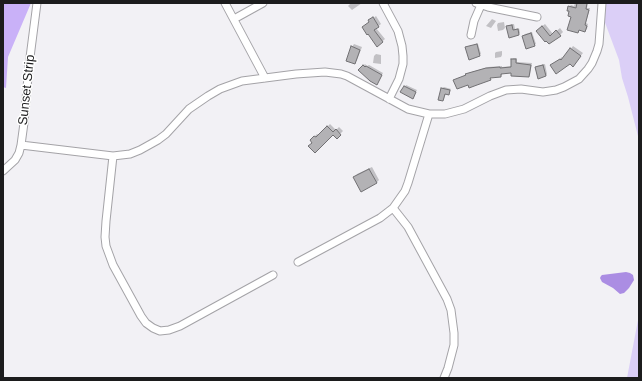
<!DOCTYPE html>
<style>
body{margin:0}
#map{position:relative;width:642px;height:381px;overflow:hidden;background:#f2f1f5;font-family:Helvetica,sans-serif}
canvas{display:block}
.frame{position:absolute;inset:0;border:4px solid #1c1c1d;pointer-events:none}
</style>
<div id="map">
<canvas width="642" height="381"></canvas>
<div class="frame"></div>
</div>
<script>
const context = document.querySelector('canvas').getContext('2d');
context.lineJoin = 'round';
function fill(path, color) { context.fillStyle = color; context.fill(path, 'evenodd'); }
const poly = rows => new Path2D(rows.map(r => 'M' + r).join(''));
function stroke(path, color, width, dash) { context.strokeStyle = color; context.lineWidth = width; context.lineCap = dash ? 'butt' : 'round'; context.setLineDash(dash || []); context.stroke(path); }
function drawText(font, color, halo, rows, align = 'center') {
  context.font = font + ' Helvetica,sans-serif'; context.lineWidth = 3; context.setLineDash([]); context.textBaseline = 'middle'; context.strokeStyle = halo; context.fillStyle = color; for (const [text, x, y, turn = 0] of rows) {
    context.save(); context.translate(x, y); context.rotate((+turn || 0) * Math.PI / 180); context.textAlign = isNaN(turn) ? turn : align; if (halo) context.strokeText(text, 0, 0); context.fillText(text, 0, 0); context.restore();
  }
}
const green = poly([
 [602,3,639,3,639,140,628,97,622,78,619,60,601,12],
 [639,316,639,378,627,378,638,320]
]);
const forest = poly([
 [3,3,31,3,8,57,6,88,3,87]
]);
const water = poly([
 [626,272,630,273,633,275,634,280,629,288,624,293,620,294,613,288,602,282,600,278,601,276,602,275]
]);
const shadow = poly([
 [351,3,362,3,352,10,348,6],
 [575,3,588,3,587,8,590,8,586,23,588,24,587,29,585,31,580,30,578,32,572,16,569,7,571,5,574,6],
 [376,16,381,24,376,28,385,39,378,45,363,27],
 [492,19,496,21,491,28,486,26],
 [504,22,505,28,503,30,498,31,497,25,498,23],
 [514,24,515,29,519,28,520,33,519,34,507,26,509,25],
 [545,24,553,34,560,28,563,32,560,35,547,39,540,28],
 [532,32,536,44,534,45,523,36,525,34],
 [354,44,362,47,357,60,355,63,352,47],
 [478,44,481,54,479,55,466,48,471,45,471,46],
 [573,46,583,53,575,63,554,63,562,57,563,59],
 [502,51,502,55,501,57,495,58,495,53,496,52],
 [376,54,381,55,381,64,373,63,374,56],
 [513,58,517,58,517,62,532,63,530,75,529,76,512,72,502,73,502,75,501,76,491,77,490,80,466,75,468,73,488,67,502,66,502,67,512,66,512,59],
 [365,64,367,66,369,65,383,73,378,82,359,70],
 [545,64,547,74,546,76,536,68,537,66],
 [406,85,417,90,414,96,402,92],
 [444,87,451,89,450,92,449,94,446,93,444,99,443,100,439,99,442,88],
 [330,124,336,130,339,127,343,131,337,137,333,133,313,143,311,140,317,134,319,135],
 [372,167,379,180,376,183,355,177,357,174]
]);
const building = poly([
 [577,3,587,3,586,9,589,10,585,25,587,26,585,32,579,30,578,33,567,30,571,17,568,16,569,11,567,11,568,6,576,8,577,3],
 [373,17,379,27,374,30,383,42,377,47,368,34,367,35,362,27,369,22,368,20,373,17],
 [512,25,513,30,518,29,519,35,509,38,506,26,512,25],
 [542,26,550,36,556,30,561,36,549,44,546,41,545,42,536,31,542,26],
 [531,33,535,46,526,49,522,36,531,33],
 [477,44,480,56,469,60,465,47,477,44],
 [351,46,360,50,355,64,346,61,351,46],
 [570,48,581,56,573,67,570,64,556,74,550,65,560,59,561,60,570,48],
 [511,59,516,59,516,63,531,65,529,77,511,76,511,73,501,74,501,77,490,78,491,80,477,85,469,88,468,85,457,89,453,80,466,75,465,74,486,68,487,68,500,67,500,68,511,67,511,59],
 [363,65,365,67,366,66,382,75,377,85,370,81,358,70,363,65],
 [543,65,546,76,538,79,535,67,543,65],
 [404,86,416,92,413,99,400,92,404,86],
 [441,88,450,90,449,95,445,94,443,101,438,100,441,88],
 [327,126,333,132,336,129,341,135,337,139,333,135,315,153,308,146,312,143,310,140,314,136,316,137,327,126],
 [369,169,377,183,361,192,353,177,369,169]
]);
const minor = poly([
 [225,3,265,78],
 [383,3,398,31,402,46,403,56,403,64,399,79,389,99],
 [476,3,488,7,537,17],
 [234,19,263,3],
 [471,35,474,21,481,5],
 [429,114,408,183,405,191,393,208,408,227,447,299,451,310,454,333,454,345,448,368,444,378],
 [21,145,113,156,130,154,140,150,158,140,166,134,189,109,208,96,220,89,242,81,296,74,325,72,341,74,347,76,408,109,429,114,445,114,464,109,490,96,506,90,521,89,543,92,556,90,564,87,579,79,588,69,592,63,597,51,599,44,602,3],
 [113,156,106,221,105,237,106,246,113,265,141,316,146,323,153,328,160,331,169,330,180,326,273,275],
 [3,171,15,160,19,153,21,145,24,123,29,65,37,3],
 [298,262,380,218,393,208]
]);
const streetNames = [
 ["Sunset Strip",27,90,-84]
];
fill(green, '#dbcff7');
fill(forest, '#c9b1f8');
fill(water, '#ab8de3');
fill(shadow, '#0003');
fill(building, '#b3b2b5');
stroke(building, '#717073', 1);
stroke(minor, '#a4a3a7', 9);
stroke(minor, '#fff', 7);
drawText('13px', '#1c1c1d', '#fff', streetNames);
</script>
